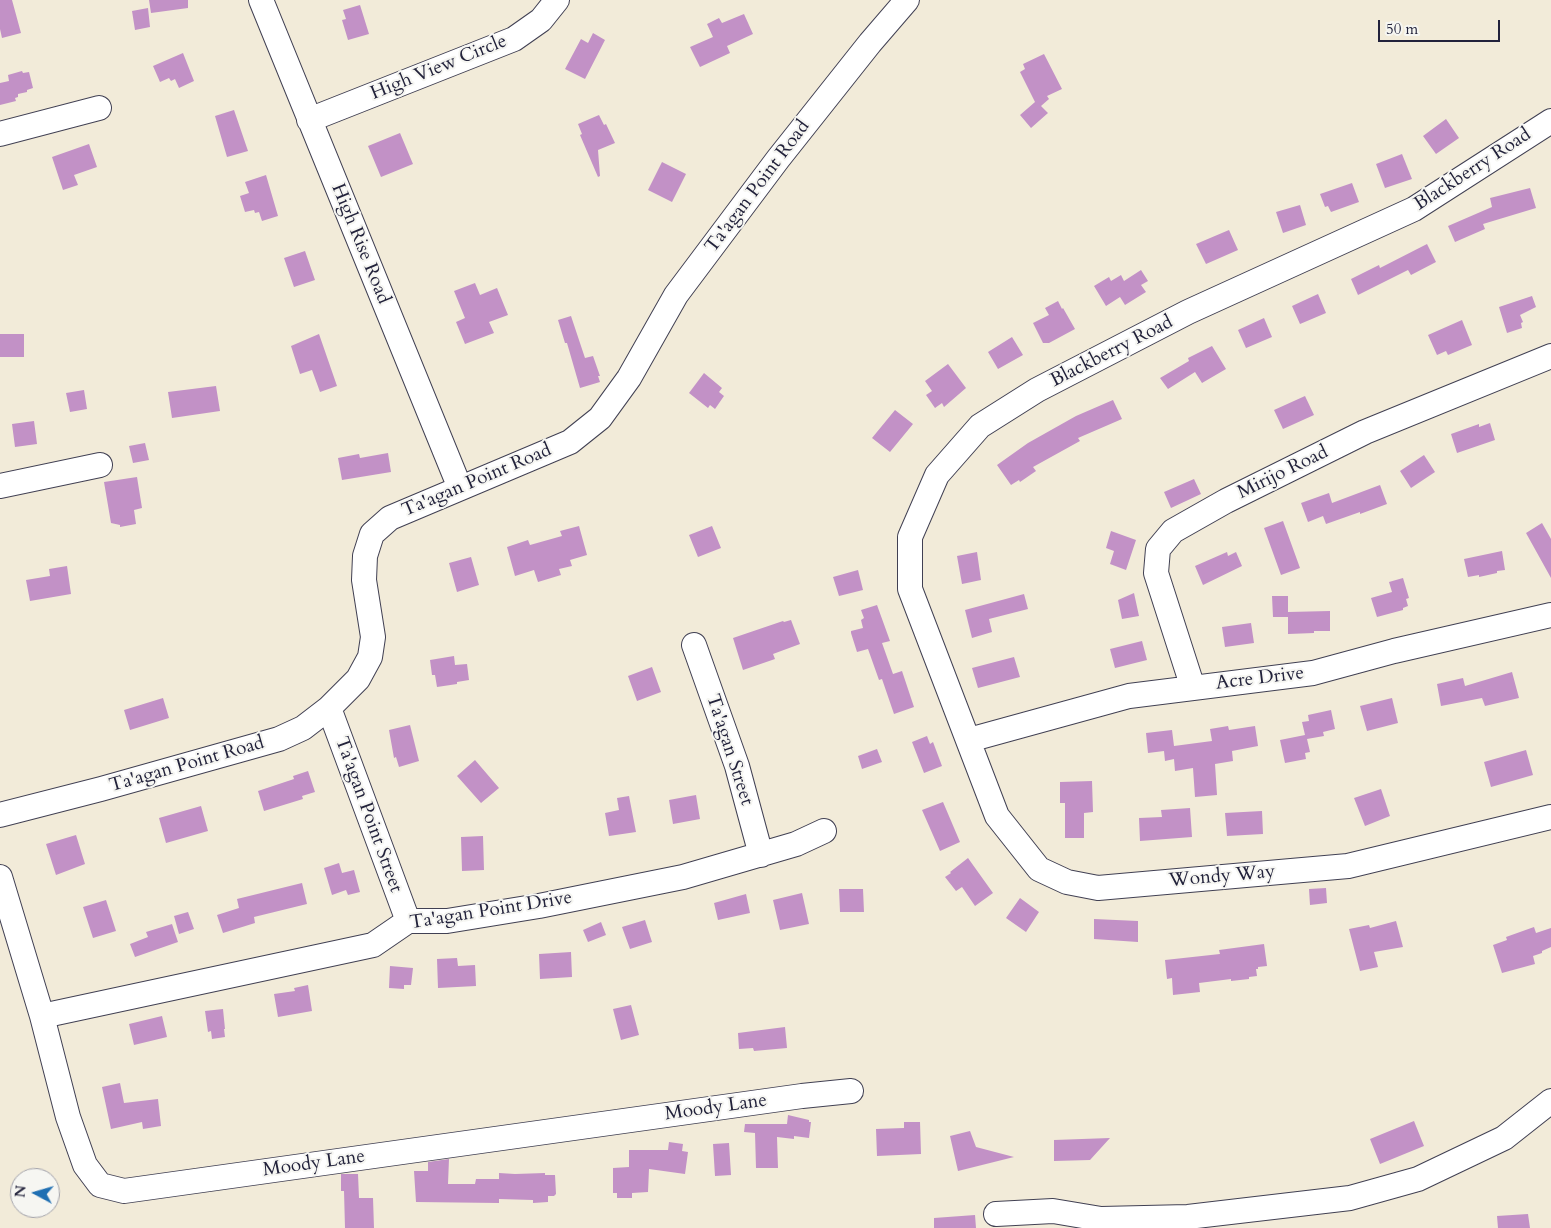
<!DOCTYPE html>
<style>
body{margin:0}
#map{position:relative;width:1551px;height:1228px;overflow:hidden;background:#f2ebd9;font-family:Cardo,serif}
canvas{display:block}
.north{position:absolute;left:10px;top:1168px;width:50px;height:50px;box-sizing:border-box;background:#f6f6f2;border:1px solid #a1a1a9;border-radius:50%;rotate:276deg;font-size:14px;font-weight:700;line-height:20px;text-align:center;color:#22223b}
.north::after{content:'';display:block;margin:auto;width:18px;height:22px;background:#1f6fb2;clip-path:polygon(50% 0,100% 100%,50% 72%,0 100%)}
.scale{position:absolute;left:1378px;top:20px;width:122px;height:22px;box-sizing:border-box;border:2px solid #22223b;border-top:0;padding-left:6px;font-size:15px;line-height:18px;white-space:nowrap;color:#22223b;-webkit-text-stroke:4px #f6f6f2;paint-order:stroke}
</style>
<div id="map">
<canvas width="1551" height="1228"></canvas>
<div class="north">N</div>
<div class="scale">50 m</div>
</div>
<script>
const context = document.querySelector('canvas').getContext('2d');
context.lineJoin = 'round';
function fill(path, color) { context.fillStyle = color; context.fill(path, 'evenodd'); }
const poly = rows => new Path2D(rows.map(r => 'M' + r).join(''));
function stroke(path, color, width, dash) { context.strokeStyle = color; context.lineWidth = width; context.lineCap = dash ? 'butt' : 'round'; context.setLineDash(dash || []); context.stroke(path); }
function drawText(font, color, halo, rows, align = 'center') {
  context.font = font + ' Cardo,serif'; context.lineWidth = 4; context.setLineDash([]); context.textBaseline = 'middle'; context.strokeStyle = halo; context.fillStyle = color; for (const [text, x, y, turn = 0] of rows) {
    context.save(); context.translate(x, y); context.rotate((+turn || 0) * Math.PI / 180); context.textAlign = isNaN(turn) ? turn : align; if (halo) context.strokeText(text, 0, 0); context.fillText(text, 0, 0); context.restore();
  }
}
const building = poly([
 [0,0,12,0,21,33,2,38,0,29],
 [149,0,188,0,188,8,151,13],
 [360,5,369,34,348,40,342,20,346,19,343,10],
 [148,8,150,27,135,30,132,11],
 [744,14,753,34,727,46,730,53,700,67,690,47,713,37,707,24,719,18,722,23],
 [593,33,605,40,585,79,565,69,581,39,588,43],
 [183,53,194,81,179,88,175,79,171,81,169,78,160,82,153,66],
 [1044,54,1062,89,1047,96,1049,99,1041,106,1048,113,1031,128,1020,115,1035,102,1020,72,1025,69,1023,64],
 [22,71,23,73,29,72,33,88,27,90,27,92,18,94,18,97,15,98,16,101,0,105,0,83,9,81,8,75],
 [234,110,248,151,227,157,215,116],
 [599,115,604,125,606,124,615,143,598,150,600,176,598,177,580,135,582,134,578,124],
 [1446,119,1459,138,1436,154,1423,136],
 [400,133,413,164,381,177,368,146],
 [89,144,97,167,74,175,78,185,63,190,52,157],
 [1402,154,1412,179,1385,188,1376,164],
 [662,162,686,174,672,202,648,190],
 [266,175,278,216,262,221,259,212,255,213,254,210,245,212,240,196,249,193,245,182],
 [1352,183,1359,202,1331,212,1328,206,1325,207,1320,194],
 [1530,188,1536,208,1483,224,1485,229,1455,242,1448,226,1492,207,1490,198],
 [1300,205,1306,225,1283,233,1276,212],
 [1229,230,1238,250,1206,264,1196,244],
 [1427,244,1436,262,1411,275,1408,270,1358,295,1351,279,1379,265,1380,268],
 [305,251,315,280,294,287,284,258],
 [1141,270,1148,281,1141,285,1146,292,1125,305,1120,297,1106,306,1094,286,1109,277,1111,281,1121,275,1124,281],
 [475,283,480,295,497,288,508,315,489,322,494,333,465,344,456,322,465,318,454,291],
 [1318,294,1326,313,1300,324,1292,306],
 [1532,296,1536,307,1520,315,1523,322,1521,323,1522,328,1507,333,1499,307],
 [1058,301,1062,309,1063,308,1075,329,1049,343,1043,343,1033,323,1049,315,1045,308],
 [571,316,585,358,593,356,600,376,598,376,600,382,580,388,567,343,565,343,558,320],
 [1264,318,1272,337,1246,348,1238,330],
 [1462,320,1472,345,1448,355,1446,351,1437,355,1428,335],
 [0,334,24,334,24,357,0,357],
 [319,334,337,386,320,392,312,370,300,374,291,346],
 [1012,337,1023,355,998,369,988,352],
 [1212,346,1226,369,1202,383,1195,372,1168,389,1160,378,1189,361,1188,358],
 [948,364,966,388,944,407,942,403,935,408,926,395,932,391,925,381],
 [704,373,722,388,719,392,724,396,715,409,710,405,708,408,689,393],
 [216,386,220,411,172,418,168,392],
 [84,390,87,409,70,412,66,393],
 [1305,396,1314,415,1283,429,1274,410],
 [1113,400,1122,419,1078,438,1080,441,1033,467,1036,471,1020,482,1019,480,1011,485,997,465,1028,443,1076,416],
 [895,410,913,424,890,452,872,438],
 [34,421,37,444,15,447,12,424],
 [1490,423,1495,440,1457,453,1451,434,1479,424,1479,427],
 [145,443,149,460,133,463,129,446],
 [388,453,391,472,342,480,338,458,359,454,360,458],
 [1424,455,1435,472,1411,488,1400,471],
 [137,477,142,508,134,510,136,524,120,527,120,525,111,523,104,482],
 [1194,479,1201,494,1171,508,1164,492],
 [1380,485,1387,504,1360,514,1360,512,1326,524,1323,516,1308,522,1301,503,1329,493,1332,503],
 [1283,521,1300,568,1281,575,1264,528],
 [1542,523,1551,539,1551,578,1526,533],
 [579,526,587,555,570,560,572,566,559,569,561,575,538,582,534,570,515,576,507,547,528,540,530,545,562,536,560,531],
 [712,526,721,548,698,557,689,535],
 [1111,531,1136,540,1126,570,1110,564,1114,551,1106,548],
 [1502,551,1505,570,1497,571,1497,573,1479,577,1479,575,1468,577,1464,559],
 [977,552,981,580,962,584,957,556],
 [1227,552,1228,556,1236,552,1242,566,1203,585,1195,566],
 [471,557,479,585,457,592,449,563],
 [67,566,71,594,30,601,26,580,50,576,49,569],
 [858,570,863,590,839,596,833,577],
 [1403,578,1409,598,1406,599,1408,606,1403,608,1403,610,1377,617,1371,598,1392,592,1389,582],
 [1134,593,1139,616,1122,619,1118,600],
 [1024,594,1028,609,989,619,992,632,972,638,965,610],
 [1272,596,1288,596,1288,612,1330,611,1330,631,1314,631,1314,633,1288,634,1288,615,1288,617,1273,617],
 [877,605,890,641,882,643,893,674,902,671,914,707,894,714,882,679,879,680,868,649,857,652,851,633,851,631,863,628,861,620,864,618,861,610],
 [791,620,800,644,773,654,775,659,743,670,733,638,783,621,784,622],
 [1251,623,1254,643,1225,647,1222,627],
 [1142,641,1147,660,1115,668,1110,649],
 [454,656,455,665,467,664,469,680,457,682,457,684,437,687,435,675,432,675,430,660],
 [1014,657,1020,677,978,688,972,668],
 [652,667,661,692,637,701,628,676],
 [1512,672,1519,698,1485,706,1482,698,1441,706,1437,684,1463,678,1465,686],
 [163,698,169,718,130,730,124,710],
 [1392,698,1398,723,1367,731,1360,706],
 [1331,710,1335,729,1323,732,1324,736,1307,739,1310,752,1305,753,1306,759,1285,763,1280,740,1305,735,1302,722,1309,721,1308,715],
 [410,725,419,761,399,767,396,757,394,758,389,730],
 [1228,726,1229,730,1255,726,1258,746,1232,751,1233,761,1215,764,1217,795,1195,797,1193,768,1175,771,1174,759,1165,761,1164,751,1148,753,1146,733,1172,730,1174,746,1212,741,1210,729],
 [927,736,930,744,933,742,942,766,924,773,912,742],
 [877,749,882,762,862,769,858,756],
 [1526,750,1533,775,1491,787,1484,762],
 [475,760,499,788,481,803,457,776],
 [308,771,315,792,302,796,303,799,264,811,258,791,294,779,293,776],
 [1092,781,1093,812,1084,813,1084,838,1065,838,1065,803,1060,803,1060,782],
 [1381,789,1390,816,1365,826,1354,798],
 [696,795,700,819,673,824,669,800],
 [629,796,636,832,609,836,605,813,619,810,617,798],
 [943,802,960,842,940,851,922,810],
 [201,806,208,831,166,843,159,818],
 [1190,808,1192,837,1140,841,1139,818,1162,817,1161,810],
 [1262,811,1263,834,1227,836,1225,813],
 [76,835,85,864,56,875,46,844],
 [483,836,484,870,462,871,461,837],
 [968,858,993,893,975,906,962,887,956,891,945,877,951,873,950,872],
 [339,863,342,873,354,870,360,892,348,895,346,890,332,895,324,868],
 [302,883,307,904,254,917,255,923,223,933,217,915,239,908,237,899],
 [1326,888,1327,903,1310,905,1309,889],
 [839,889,863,889,864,912,840,912],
 [802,893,809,924,780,930,773,900],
 [746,894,750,913,718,920,714,903],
 [1020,898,1039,912,1026,932,1006,918],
 [106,900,116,931,93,938,83,907],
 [188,912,194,929,179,934,174,916],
 [1094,919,1138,921,1138,942,1094,939],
 [645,920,652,942,630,949,622,927],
 [1396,921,1403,947,1374,952,1378,967,1360,971,1349,929,1369,925,1370,928],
 [601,922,606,935,588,942,583,930],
 [172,924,178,942,135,957,130,944,148,937,146,932],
 [1534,927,1536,933,1551,928,1551,947,1542,951,1542,953,1533,956,1535,964,1502,973,1493,945,1507,940,1506,937],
 [1264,944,1267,966,1258,967,1258,969,1256,969,1257,976,1249,977,1249,979,1231,981,1231,979,1199,983,1200,992,1173,995,1172,978,1167,979,1165,960,1220,954,1219,950],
 [571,952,572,977,540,979,539,954],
 [457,958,458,966,475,965,476,986,438,988,437,959],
 [390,966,413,968,411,985,404,985,404,989,389,988],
 [308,985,312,1011,278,1017,274,994,295,991,294,988],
 [631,1005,639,1035,621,1040,613,1009],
 [223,1009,225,1029,224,1029,225,1037,212,1039,211,1031,208,1032,205,1011],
 [162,1016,167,1037,134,1045,129,1024],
 [785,1027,787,1048,754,1051,753,1048,739,1049,738,1033],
 [120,1083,124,1103,158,1099,161,1126,143,1129,142,1122,111,1129,102,1087],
 [788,1115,809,1120,809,1122,811,1122,809,1138,794,1136,794,1139,777,1137,778,1168,756,1168,755,1133,744,1132,745,1124,787,1124],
 [1414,1121,1424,1146,1380,1164,1370,1139],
 [904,1122,920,1122,921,1154,877,1156,876,1129,904,1128],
 [970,1131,976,1147,1014,1157,958,1171,950,1136],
 [1110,1138,1090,1160,1054,1161,1054,1140],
 [669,1142,683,1144,682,1151,688,1152,685,1174,649,1169,648,1192,632,1193,632,1198,617,1198,617,1193,613,1193,613,1168,629,1167,629,1150,668,1150],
 [729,1143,731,1175,715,1176,713,1144],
 [449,1159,448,1184,475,1184,476,1179,499,1179,499,1173,515,1174,545,1173,545,1175,555,1175,556,1194,554,1196,548,1196,548,1202,533,1203,533,1200,499,1199,499,1203,416,1202,414,1171,428,1171,428,1162],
 [341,1174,358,1174,359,1198,373,1198,374,1228,345,1228,344,1191,341,1191],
 [1528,1214,1530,1228,1498,1228,1497,1216],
 [975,1215,976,1228,934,1228,934,1218]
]);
const minor = poly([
 [261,0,460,488],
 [309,120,514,39,541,20,557,0],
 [1551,121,1414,209,1188,312,1037,390,980,426,937,475,910,537,910,589,997,816,1039,869,1067,882,1098,888,1348,866,1551,817],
 [0,134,99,108],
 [0,486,100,465],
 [694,645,737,766,761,855],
 [1193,688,1156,573,1158,549,1173,531,1226,501,1365,432,1551,356],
 [329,708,408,921],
 [969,740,1129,696,1313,673,1394,651,1551,615],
 [0,815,101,789,279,739,303,728,329,708,358,679,370,657,373,637,364,580,365,556,372,534,390,518,570,442,600,418,629,378,676,295,778,159,870,43,907,0],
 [0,877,42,1016,68,1117,85,1165,100,1185,124,1191,802,1096,851,1091],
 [42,1016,373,945,408,921,447,921,539,906,683,877,796,844,824,831],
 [996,1214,1053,1211,1101,1219,1188,1217,1350,1198,1418,1179,1504,1138,1551,1101]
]);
const streetNames = [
 ["High View Circle",439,68,-22],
 ["Blackberry Road",1473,170,-33],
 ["Ta'agan Point Road",758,187,-53],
 ["High Rise Road",360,244,68],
 ["Blackberry Road",1112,352,-27],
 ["Mirijo Road",1283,473,-26],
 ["Ta'agan Point Road",477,481,-23],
 ["Acre Drive",1260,679,-7],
 ["Ta'agan Street",729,750,72],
 ["Ta'agan Point Road",187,765,-16],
 ["Ta'agan Point Street",368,815,70],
 ["Wondy Way",1222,877,-5],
 ["Ta'agan Point Drive",491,911,-9],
 ["Moody Lane",716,1108,-8],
 ["Moody Lane",314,1164,-8]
];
fill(building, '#c291c6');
stroke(minor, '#414053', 26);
stroke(minor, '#fff', 24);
drawText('19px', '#22223b', '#f6f6f2', streetNames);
</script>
